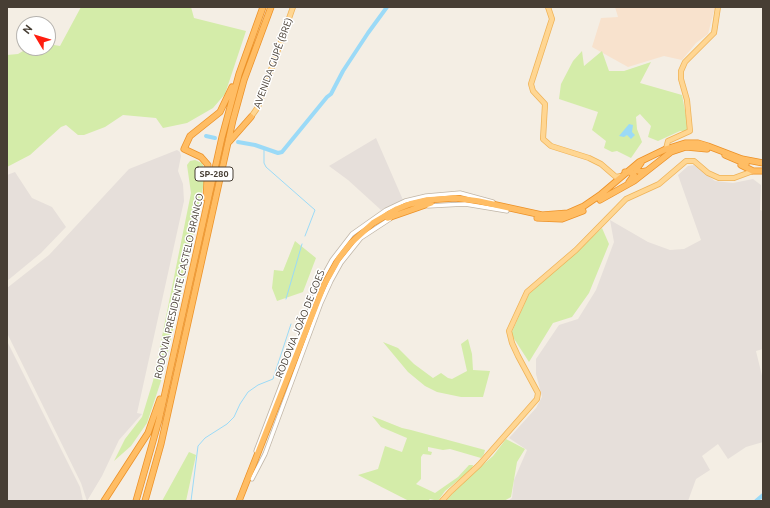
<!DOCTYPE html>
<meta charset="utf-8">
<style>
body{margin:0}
#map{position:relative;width:770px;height:508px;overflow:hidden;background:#f4eee4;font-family:Ubuntu,sans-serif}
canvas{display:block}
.frame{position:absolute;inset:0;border:8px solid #473e34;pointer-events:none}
.north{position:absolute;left:16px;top:16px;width:40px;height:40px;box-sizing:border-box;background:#fff;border:1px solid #b5b2ae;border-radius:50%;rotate:308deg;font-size:11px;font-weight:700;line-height:16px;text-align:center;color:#473e34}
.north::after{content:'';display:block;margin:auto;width:14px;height:18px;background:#ff1e10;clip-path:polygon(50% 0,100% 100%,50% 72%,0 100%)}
</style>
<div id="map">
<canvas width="770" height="508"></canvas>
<div class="frame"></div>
<div class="north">N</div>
</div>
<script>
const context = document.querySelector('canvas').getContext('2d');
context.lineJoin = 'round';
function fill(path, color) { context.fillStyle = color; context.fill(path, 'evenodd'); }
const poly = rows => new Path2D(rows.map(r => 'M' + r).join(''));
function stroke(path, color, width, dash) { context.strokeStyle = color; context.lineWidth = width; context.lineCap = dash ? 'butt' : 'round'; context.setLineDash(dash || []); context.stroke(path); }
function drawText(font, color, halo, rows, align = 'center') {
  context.font = font + ' Ubuntu,sans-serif'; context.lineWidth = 3; context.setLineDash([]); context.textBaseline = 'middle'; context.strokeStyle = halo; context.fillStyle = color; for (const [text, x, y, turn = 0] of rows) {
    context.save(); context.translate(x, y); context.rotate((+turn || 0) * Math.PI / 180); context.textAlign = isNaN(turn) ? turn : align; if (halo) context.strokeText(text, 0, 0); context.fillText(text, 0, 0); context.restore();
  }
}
const commercial = poly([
 [615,7,715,7,708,34,696,43,682,60,664,56,628,67,592,47,601,18,618,17]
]);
const industrial = poly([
 [376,138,403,200,381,210,348,180,329,166],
 [177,150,180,152,181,156,178,171,183,184,184,201,137,413,142,414,119,440,102,476,87,501,81,483,7,333,7,288,49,255,129,169],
 [694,165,715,181,733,183,753,179,761,185,760,210,763,211,763,349,756,351,763,380,763,442,746,447,728,459,718,444,702,456,710,470,696,479,688,501,508,501,512,498,514,480,527,450,509,438,536,408,542,397,536,374,536,359,559,325,578,319,596,290,614,242,610,220,648,242,670,250,684,249,701,240,678,175,688,166],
 [15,172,32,198,52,207,66,227,41,253,7,281,7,175],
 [7,341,80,487,83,501,7,501]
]);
const green = poly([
 [81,7,191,7,194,18,246,31,225,94,213,108,187,123,163,128,156,118,123,115,105,127,84,135,78,135,66,125,61,127,30,155,7,167,7,55,18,54,28,48,48,48,48,44,60,46],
 [582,51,584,66,602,51,609,71,624,71,651,62,640,83,682,95,689,131,680,131,658,141,648,137,651,126,640,114,636,117,637,129,642,142,631,158,617,151,612,152,604,148,606,141,592,130,598,112,559,99,561,84,573,61],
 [195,160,202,163,206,173,179,305,161,381,147,423,131,446,114,461,125,439,142,417,153,381,191,193,187,165,190,161],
 [602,228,609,244,589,293,572,317,553,323,529,362,511,334,529,294],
 [295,241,316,258,303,292,277,301,272,288,274,270,283,271],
 [468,339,472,354,473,370,490,371,483,397,461,397,437,392,425,386,408,372,383,342,398,348,414,364,433,378,441,373,448,378,452,379,467,371,461,344],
 [372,416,402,428,411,430,485,450,484,454,481,458,450,449,443,450,428,447,428,451,432,452,431,455,423,454,421,457,421,479,416,484,435,493,458,477,469,465,473,465,472,469,445,491,438,501,430,499,428,501,409,501,358,475,378,469,385,446,402,452,407,438,381,427],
 [506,439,525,449,517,462,511,497,504,501,446,501,463,482,493,456],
 [189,452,196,455,186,501,162,501]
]);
const water = poly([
 [629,124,633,125,632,132,635,135,631,139,627,135,624,137,619,136]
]);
const stream = poly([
 [264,149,264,163,266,167,315,210,305,236],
 [286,299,302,244],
 [191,501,198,446,205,438,227,424,234,417,240,404,248,392,258,385,273,379,291,324]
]);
const river = poly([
 [206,136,215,138],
 [238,142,255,145,278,153,282,152,327,97,331,94,343,71,368,33,387,7],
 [756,501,763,495]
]);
const minor = poly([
 [428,206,465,204,507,211],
 [256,451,321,280,332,260,352,234,386,210,405,201,426,196,460,193,493,202],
 [252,479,265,454,321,303,331,281,341,263,361,238,390,219]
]);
const major = poly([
 [548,7,552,19,550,25,531,84,533,91,545,104,543,139,551,146,589,158,601,164,616,177,621,176],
 [251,117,258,107,293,7],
 [666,149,668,141,690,131,687,100,681,79,681,71,685,62,714,33,718,7],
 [442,501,450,492,479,465,537,399,538,393,518,356,512,343,509,331,527,292,576,250,626,199,659,184,686,161,694,161,708,173,719,178,734,178,753,171]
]);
const highway = poly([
 [229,142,251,117],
 [725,155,746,164],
 [641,163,636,170,641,172,646,171],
 [741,165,753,171,763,171],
 [625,172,630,172,634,175,629,182],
 [206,198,208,165,201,157,184,149,190,136,220,112,232,87],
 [600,200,634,181,671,152,686,147,707,149],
 [388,218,431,203],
 [537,218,562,219,583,211],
 [104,501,148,433,160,399],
 [136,501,159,420,222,137,239,74,263,7],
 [145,501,161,444,233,120,244,80,271,7],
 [239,501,324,285,339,258,351,243,373,223,397,209,410,204,427,200,455,198,478,201,542,215,568,213,584,206,600,195,639,162,666,149,685,143,698,143,708,146,742,159,763,163]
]);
const shields = [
 [214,174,38]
];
const shieldNames = [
 ["SP-280",214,174]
];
const streetNames = [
 ["AVENIDA GUPÊ (BRE)",273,63,-70],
 ["RODOVIA PRESIDENTE CASTELO BRANCO",179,286,-77],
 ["RODOVIA JOÃO DE GOES",300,324,-68]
];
fill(commercial, '#f8e2cd');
fill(industrial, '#e6dfda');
fill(green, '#d4eca9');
fill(water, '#9bdaf7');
stroke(stream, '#9bdaf7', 1);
stroke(river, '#9bdaf7', 4);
stroke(minor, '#c0b5a6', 5);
stroke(major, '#efb358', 6);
stroke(highway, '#ec9127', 7);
stroke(minor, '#fff', 3.5);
stroke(major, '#ffd692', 4.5);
stroke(highway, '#ffbd64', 5.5);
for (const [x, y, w] of shields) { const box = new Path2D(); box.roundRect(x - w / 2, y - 7, w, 14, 3); context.fillStyle = '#fff'; context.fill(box); stroke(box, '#473e34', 1); }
drawText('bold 9px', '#473e34', null, shieldNames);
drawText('10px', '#473e34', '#fff', streetNames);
</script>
